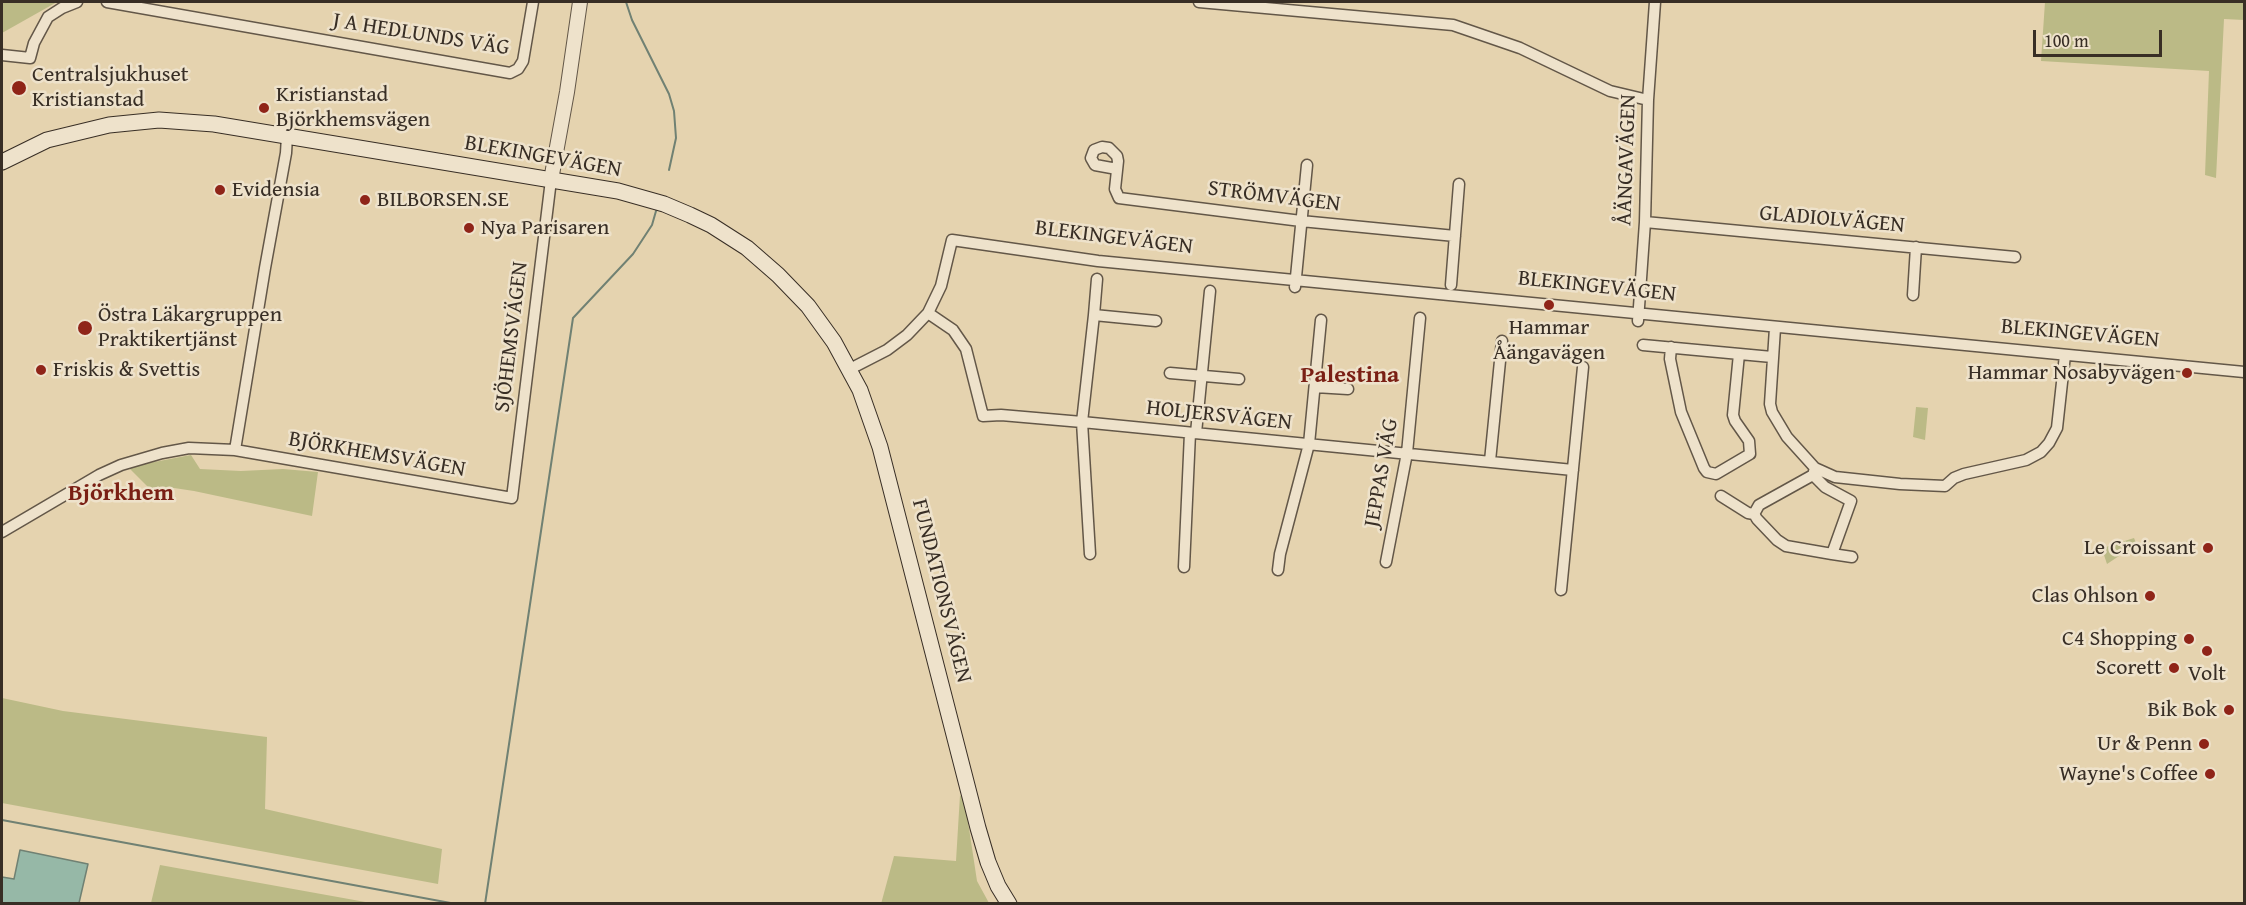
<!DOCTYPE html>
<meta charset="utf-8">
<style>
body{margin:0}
#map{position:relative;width:2246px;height:905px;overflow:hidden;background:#e5d3af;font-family:"Gentium Book Plus",serif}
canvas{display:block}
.frame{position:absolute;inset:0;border:3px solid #382e25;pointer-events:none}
.scale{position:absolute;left:2033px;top:30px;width:129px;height:27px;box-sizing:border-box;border:3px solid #382e25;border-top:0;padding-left:8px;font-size:18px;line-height:21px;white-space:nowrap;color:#382e25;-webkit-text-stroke:4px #eee2cb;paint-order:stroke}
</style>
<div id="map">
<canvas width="2246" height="905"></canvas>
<div class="frame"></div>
<div class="scale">100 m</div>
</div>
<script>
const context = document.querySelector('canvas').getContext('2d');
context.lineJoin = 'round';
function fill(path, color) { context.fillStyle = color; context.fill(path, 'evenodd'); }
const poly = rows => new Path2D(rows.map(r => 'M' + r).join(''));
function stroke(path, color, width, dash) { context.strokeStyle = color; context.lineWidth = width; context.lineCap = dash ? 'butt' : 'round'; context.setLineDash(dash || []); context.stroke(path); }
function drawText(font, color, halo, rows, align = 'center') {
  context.font = font + ' "Gentium Book Plus",serif'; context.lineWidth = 5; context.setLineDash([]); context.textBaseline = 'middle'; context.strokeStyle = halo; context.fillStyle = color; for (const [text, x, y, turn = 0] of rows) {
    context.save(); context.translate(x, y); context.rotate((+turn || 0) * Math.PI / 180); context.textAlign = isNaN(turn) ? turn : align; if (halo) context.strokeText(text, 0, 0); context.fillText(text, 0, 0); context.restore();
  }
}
const green = poly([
 [2,2,57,2,2,33],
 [2045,2,2244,2,2244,20,2224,19,2216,178,2205,175,2209,71,2041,61],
 [1916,407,1928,408,1925,440,1913,437],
 [191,455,200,469,241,471,283,469,318,472,312,516,194,491,174,488,149,488,128,467],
 [2134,538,2138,548,2122,554,2107,564,2103,552,2106,547],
 [2,698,63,711,267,737,265,809,442,849,438,884,2,803],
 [960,795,965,802,977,881,989,903,881,904,894,856,956,861],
 [160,865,371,903,151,903]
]);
const water = poly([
 [20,850,88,864,79,903,2,903,2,877,14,879,20,850]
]);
const stream = poly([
 [626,2,632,20,669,94,674,111,676,138,669,170],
 [2,820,456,904],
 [485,904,573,318,633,254,652,225,656,211]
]);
const minor = poly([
 [107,2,510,73,518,69,523,61,533,2],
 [1199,2,1453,25,1520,48,1610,91,1648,100],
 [2,55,30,58,34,43,48,17,62,8,77,2],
 [1117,169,1095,165,1091,158,1094,150,1102,147,1109,148,1117,156,1118,161,1115,189,1119,198,1301,221,1455,236],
 [1645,222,2015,257],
 [1451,285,1459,184],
 [1295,287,1307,165],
 [1913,295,1916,247],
 [928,313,953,330,966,349,983,416,1001,415,1082,422,1573,470],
 [1094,315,1097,279],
 [1638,321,1645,222,1648,100,1655,2],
 [1775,328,1770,404,1772,412,1787,437,1815,468,1835,477,1900,484,1945,486,1954,478,1964,474,2026,460,2041,452,2049,443,2057,428,2065,355],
 [1643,345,1772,357],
 [1671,347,1670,359,1681,412,1704,468,1707,472,1716,474,1750,454,1749,441,1735,421,1733,415,1739,354],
 [850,369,887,350,907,335,928,313,941,286,952,240,1098,261,2244,372],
 [1170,373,1239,379],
 [1315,387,1348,389],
 [1196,433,1210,291],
 [235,450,265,268,286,153,287,136],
 [1490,461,1502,341],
 [1813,475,1825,487,1851,501,1832,554,1786,546,1777,540,1757,519,1754,514,1759,505,1813,475,1815,468],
 [1721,496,1748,513,1754,514],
 [2,532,99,475,121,465,162,453,189,448,235,450,512,498,551,180],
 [1090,554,1082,422,1094,315,1156,321],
 [1832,554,1852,557],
 [1386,562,1407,453,1420,318],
 [1184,567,1190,433],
 [1278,570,1280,554,1309,444,1321,320],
 [1561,590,1583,367]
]);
const tertiary = poly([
 [551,180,567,92,580,2]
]);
const secondary = poly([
 [2,162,47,140,109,125,159,120,214,124,618,191,664,204,690,215,711,225,747,248,778,275,808,306,834,342,860,390,880,447,978,828,988,862,998,886,1009,904]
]);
const markers = [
 [19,88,8,"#8f2418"],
 [264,108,6,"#8f2418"],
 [220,190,6,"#8f2418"],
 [365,200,6,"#8f2418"],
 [469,228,6,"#8f2418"],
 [1549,305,6,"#8f2418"],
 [85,328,8,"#8f2418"],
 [41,370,6,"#8f2418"],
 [2187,373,6,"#8f2418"],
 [2208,548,6,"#8f2418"],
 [2150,596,6,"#8f2418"],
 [2189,639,6,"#8f2418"],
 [2207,651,6,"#8f2418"],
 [2174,668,6,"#8f2418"],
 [2229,710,6,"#8f2418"],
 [2204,744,6,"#8f2418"],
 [2210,774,6,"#8f2418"]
];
const streetNames = [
 ["J A HEDLUNDS VÄG",421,35,9],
 ["BLEKINGEVÄGEN",543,157,10],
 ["ÅÄNGAVÄGEN",1627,160,-88],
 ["STRÖMVÄGEN",1274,197,7],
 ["GLADIOLVÄGEN",1832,220,5],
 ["BLEKINGEVÄGEN",1114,238,7],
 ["BLEKINGEVÄGEN",1597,287,6],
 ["BLEKINGEVÄGEN",2080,334,5],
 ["SJÖHEMSVÄGEN",512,337,-83],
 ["HOLJERSVÄGEN",1219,416,6],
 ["BJÖRKHEMSVÄGEN",377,455,10],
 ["JEPPAS VÄG",1382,473,-80],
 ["FUNDATIONSVÄGEN",941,591,76]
];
const poiNames = [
 ["Centralsjukhuset",32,75,"left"],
 ["Kristianstad",32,100,"left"],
 ["Kristianstad",276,95,"left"],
 ["Björkhemsvägen",276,120,"left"],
 ["Evidensia",232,190,"left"],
 ["BILBORSEN.SE",377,200,"left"],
 ["Nya Parisaren",481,228,"left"],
 ["Östra Läkargruppen",98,315,"left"],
 ["Praktikertjänst",98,340,"left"],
 ["Hammar",1549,328,"center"],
 ["Åängavägen",1549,353,"center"],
 ["Friskis & Svettis",53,370,"left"],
 ["Hammar Nosabyvägen",2175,373],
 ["Le Croissant",2196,548],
 ["Clas Ohlson",2138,596],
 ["C4 Shopping",2177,639],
 ["Scorett",2162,668],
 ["Volt",2207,674,"center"],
 ["Bik Bok",2217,710],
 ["Ur & Penn",2192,744],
 ["Wayne's Coffee",2198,774]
];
const neighbourhoodNames = [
 ["Palestina",1350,376],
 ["Björkhem",121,494]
];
fill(green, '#bbba86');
fill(water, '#96b8a7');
stroke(water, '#708173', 1.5);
stroke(stream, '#708173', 2);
stroke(minor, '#635748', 13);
stroke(tertiary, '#635748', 16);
stroke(secondary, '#382e25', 17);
stroke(minor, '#eee2cb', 10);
stroke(tertiary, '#eee2cb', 14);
stroke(secondary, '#eee2cb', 15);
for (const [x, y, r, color] of markers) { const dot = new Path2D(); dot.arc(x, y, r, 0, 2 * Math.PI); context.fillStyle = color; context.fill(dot); stroke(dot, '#eee2cb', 2); }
drawText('22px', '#382e25', '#eee2cb', streetNames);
drawText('22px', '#382e25', '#eee2cb', poiNames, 'right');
drawText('bold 24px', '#7a1f14', '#eee2cb', neighbourhoodNames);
</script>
